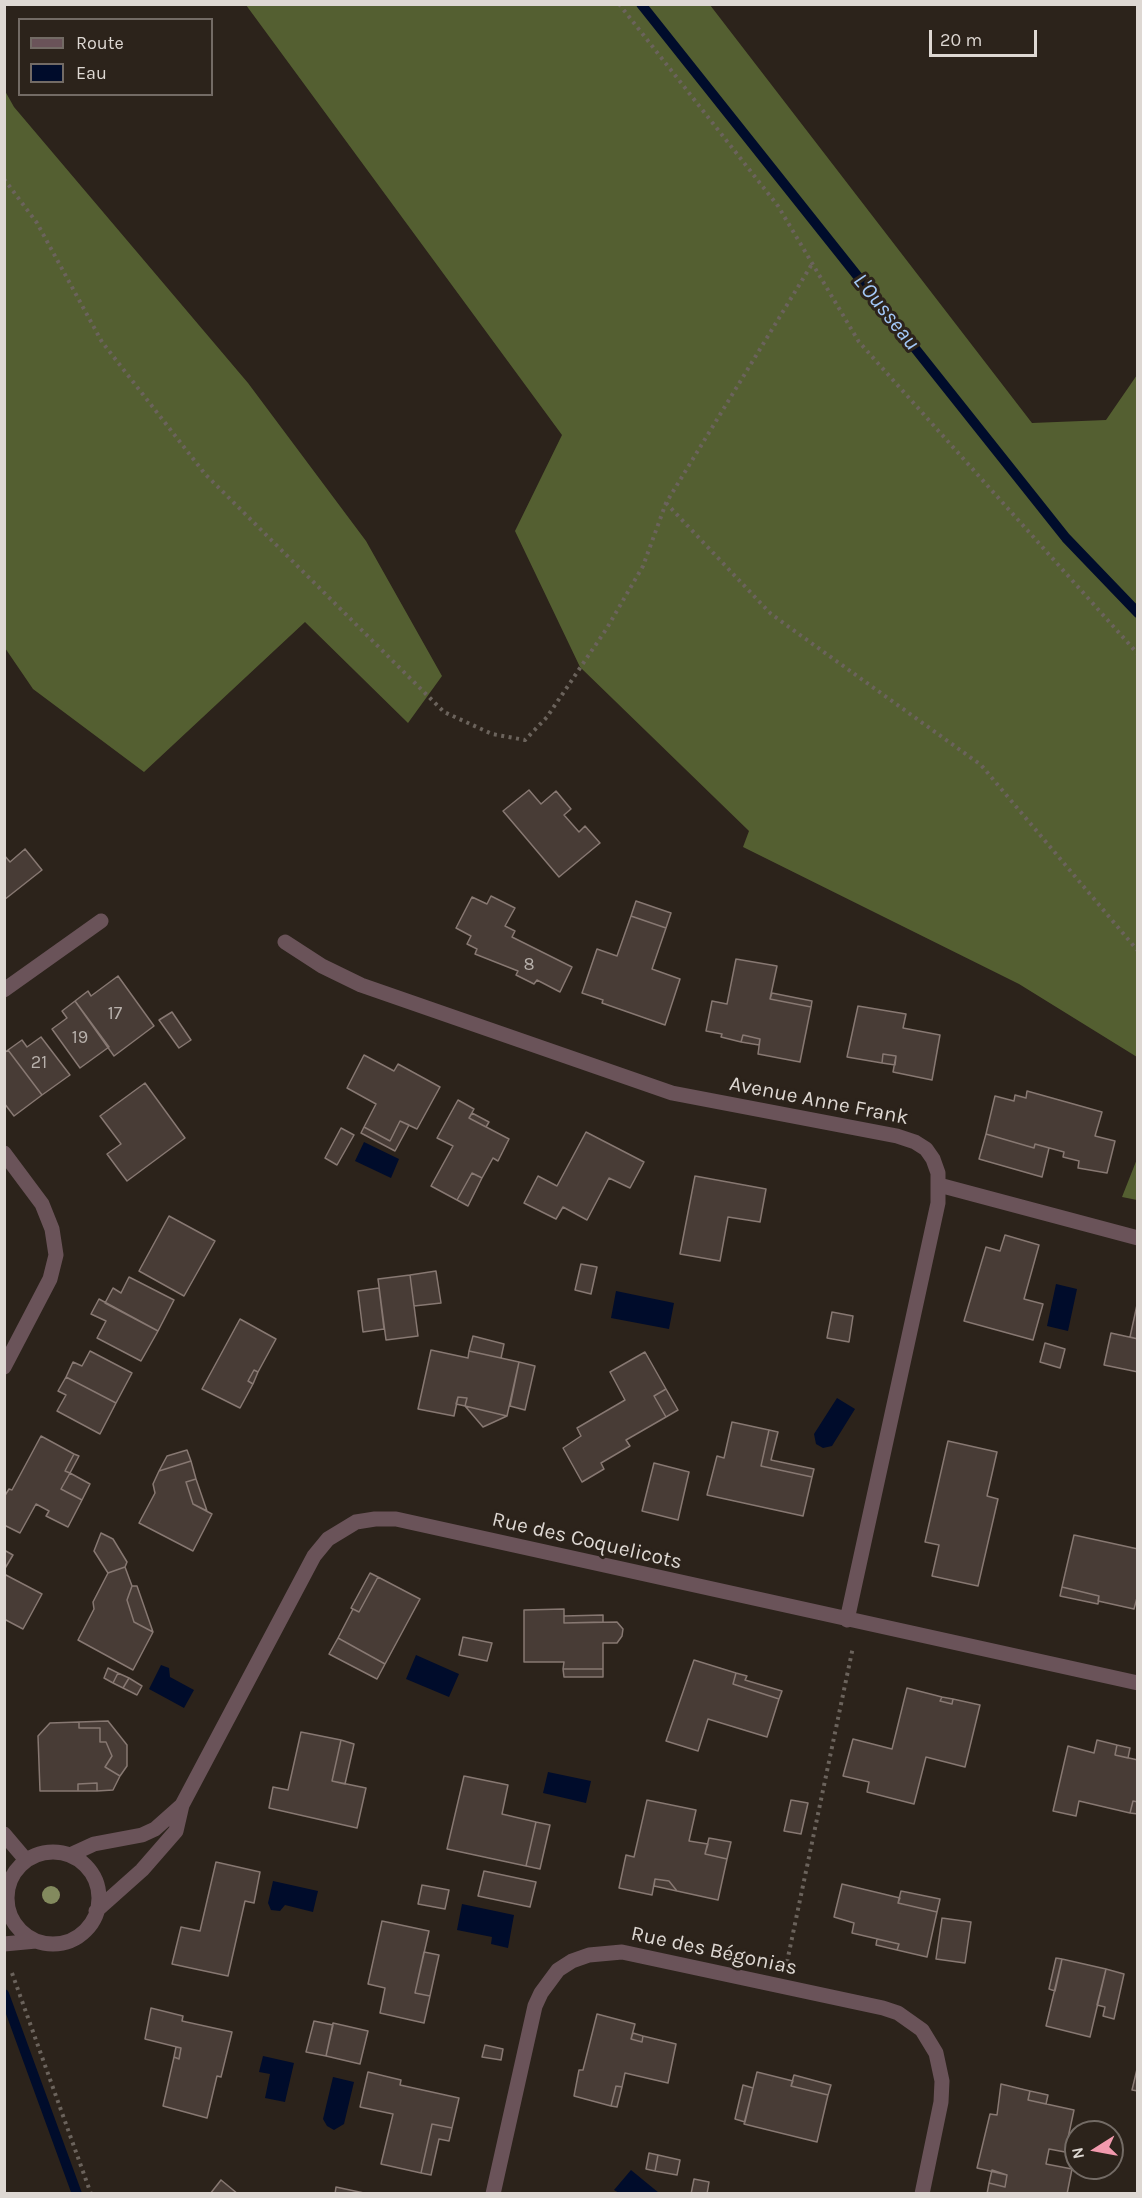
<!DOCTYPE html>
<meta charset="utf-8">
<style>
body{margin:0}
#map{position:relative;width:1142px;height:2198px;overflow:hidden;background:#2c231b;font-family:Karla,sans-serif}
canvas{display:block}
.frame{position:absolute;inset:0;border:6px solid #ded8d3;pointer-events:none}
.legend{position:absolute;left:18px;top:18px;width:195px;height:78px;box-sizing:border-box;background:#2c231b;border:2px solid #736b65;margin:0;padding:8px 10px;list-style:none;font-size:18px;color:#ded8d3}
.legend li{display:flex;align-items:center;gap:12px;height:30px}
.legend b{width:30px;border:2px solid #736b65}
.north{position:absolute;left:1064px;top:2120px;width:60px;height:60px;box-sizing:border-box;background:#2c231b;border:2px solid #736b65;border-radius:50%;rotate:259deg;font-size:16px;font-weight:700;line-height:24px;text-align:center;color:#ded8d3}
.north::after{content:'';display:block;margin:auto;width:21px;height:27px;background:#f29aae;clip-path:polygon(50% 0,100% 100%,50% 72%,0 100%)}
.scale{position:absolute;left:929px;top:30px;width:108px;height:27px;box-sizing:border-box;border:3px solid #ded8d3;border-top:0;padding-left:8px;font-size:18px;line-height:21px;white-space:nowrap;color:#ded8d3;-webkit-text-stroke:4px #2c231b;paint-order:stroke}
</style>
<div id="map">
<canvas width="1142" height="2198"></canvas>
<div class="frame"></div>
<ul class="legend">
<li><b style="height:8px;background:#6a5359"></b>Route</li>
<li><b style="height:16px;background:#000c2b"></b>Eau</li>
</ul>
<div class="north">N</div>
<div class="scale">20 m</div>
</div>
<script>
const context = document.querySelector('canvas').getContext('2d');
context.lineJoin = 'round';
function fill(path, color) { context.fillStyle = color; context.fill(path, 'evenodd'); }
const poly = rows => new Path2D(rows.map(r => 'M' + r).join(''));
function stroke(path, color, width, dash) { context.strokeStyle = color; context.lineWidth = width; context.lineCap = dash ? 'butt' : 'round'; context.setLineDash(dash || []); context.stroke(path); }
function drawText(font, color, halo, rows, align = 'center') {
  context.font = font + ' Karla,sans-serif'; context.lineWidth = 6; context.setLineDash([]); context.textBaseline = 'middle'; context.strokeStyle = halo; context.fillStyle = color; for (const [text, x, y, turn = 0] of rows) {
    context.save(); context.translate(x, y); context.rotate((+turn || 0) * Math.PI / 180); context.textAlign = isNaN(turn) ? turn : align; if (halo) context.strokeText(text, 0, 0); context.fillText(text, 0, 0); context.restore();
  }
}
const forest = poly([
 [246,5,710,5,1032,423,1106,420,1137,375,1137,1057,1019,984,743,847,749,831,580,667,515,531,562,435],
 [5,91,14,107,248,383,366,541,442,676,408,723,305,622,144,772,33,689,5,648],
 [1137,1159,1137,1200,1122,1197]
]);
const water = poly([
 [364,1142,399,1159,391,1178,355,1161],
 [1056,1284,1077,1289,1068,1331,1047,1326],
 [616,1291,674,1303,669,1329,611,1318],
 [837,1398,855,1409,832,1446,823,1448,816,1444,814,1434],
 [416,1655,459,1674,449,1697,406,1679],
 [161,1665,169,1668,170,1677,194,1690,184,1708,149,1689],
 [548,1772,591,1781,586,1803,543,1793],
 [273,1881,318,1891,313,1912,285,1905,280,1911,271,1910,268,1903],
 [462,1904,514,1915,508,1948,491,1944,492,1937,457,1930],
 [263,2056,294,2063,285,2102,265,2098,270,2074,259,2072],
 [333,2077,354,2082,344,2124,334,2130,327,2126,323,2119],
 [631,2170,659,2193,619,2193,614,2190]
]);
const stream = poly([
 [641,4,1066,538,1138,613],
 [4,1994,77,2194]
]);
const building = poly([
 [529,790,541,804,556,791,571,809,564,815,579,832,585,826,600,843,559,877,503,811,529,790],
 [25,849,42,870,4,900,4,855,10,862,25,849],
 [491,896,515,908,505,926,515,931,512,937,572,967,560,992,537,980,534,984,516,975,518,971,475,954,477,949,467,944,471,936,456,928,472,897,487,904,491,896],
 [636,901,671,913,666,928,631,916,636,901],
 [631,916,666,928,652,969,680,979,665,1025,602,1003,603,1000,582,993,597,949,617,956,631,916],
 [736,959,777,966,770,999,811,1007,800,1062,758,1054,760,1039,743,1035,741,1042,721,1037,722,1034,706,1031,712,1001,727,1004,736,959],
 [118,976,154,1026,114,1056,75,1001,88,991,91,996,118,976],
 [772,993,812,1001,811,1007,770,999,772,993],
 [75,1001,109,1047,80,1068,52,1029,67,1018,62,1011,75,1001],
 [858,1006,906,1014,903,1028,940,1035,932,1080,893,1072,896,1056,883,1054,882,1063,847,1057,858,1006],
 [172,1012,191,1040,179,1048,159,1020,172,1012],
 [743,1035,760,1039,759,1045,741,1042,743,1035],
 [41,1037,70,1075,42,1095,8,1050,22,1040,27,1047,41,1037],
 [8,1050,42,1095,14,1116,4,1103,4,1053,8,1050],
 [883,1054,896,1056,895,1065,882,1063,883,1054],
 [364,1055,394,1071,398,1064,440,1087,417,1129,400,1121,390,1141,364,1127,376,1104,347,1088,364,1055],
 [145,1083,185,1138,127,1181,107,1154,121,1144,100,1116,145,1083],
 [1027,1091,1102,1112,1095,1136,1115,1141,1107,1173,1078,1168,1079,1161,1063,1157,1064,1152,1035,1144,1034,1148,986,1134,995,1096,1014,1101,1015,1095,1026,1098,1027,1091],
 [458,1100,474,1109,469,1118,509,1139,498,1161,493,1158,482,1178,472,1173,457,1200,431,1186,453,1146,437,1138,458,1100],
 [472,1113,489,1122,486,1127,469,1118,472,1113],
 [400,1121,409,1125,395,1151,361,1133,364,1127,390,1141,400,1121],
 [341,1128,354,1135,337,1165,325,1158,341,1128],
 [586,1132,644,1162,630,1188,609,1178,587,1220,563,1207,556,1219,524,1203,538,1176,557,1186,586,1132],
 [986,1134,1034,1148,1035,1144,1049,1148,1042,1177,979,1159,986,1134],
 [472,1173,482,1178,468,1206,457,1200,472,1173],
 [695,1176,766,1189,760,1222,728,1217,720,1261,680,1254,695,1176],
 [169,1216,215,1241,184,1296,139,1271,169,1216],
 [1005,1235,1039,1245,1024,1299,1043,1304,1033,1340,964,1321,986,1247,1000,1251,1005,1235],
 [581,1264,597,1267,591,1294,575,1290,581,1264],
 [436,1271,441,1303,414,1306,410,1275,436,1271],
 [410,1275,418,1336,386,1340,378,1279,410,1275],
 [129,1277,174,1300,158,1331,105,1303,113,1288,121,1293,129,1277],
 [379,1288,384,1329,363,1332,358,1291,379,1288],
 [99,1299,158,1331,141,1361,97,1338,106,1321,91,1314,99,1299],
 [1137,1305,1138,1305,1138,1339,1130,1337,1137,1305],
 [832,1312,853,1316,849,1342,827,1338,832,1312],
 [240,1319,276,1339,258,1372,254,1370,248,1381,253,1384,240,1408,202,1389,240,1319],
 [1111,1333,1138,1339,1138,1372,1104,1365,1111,1333],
 [473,1336,504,1344,501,1358,469,1351,473,1336],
 [1045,1343,1065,1349,1060,1368,1040,1362,1045,1343],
 [431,1350,468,1358,469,1351,519,1362,507,1416,465,1406,467,1398,458,1397,454,1416,418,1409,431,1350],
 [90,1351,132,1373,116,1403,66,1377,73,1362,82,1366,90,1351],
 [645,1352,666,1389,654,1396,666,1417,626,1440,630,1446,601,1463,604,1469,582,1482,563,1448,581,1436,577,1428,625,1400,610,1372,645,1352],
 [519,1362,535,1366,525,1410,510,1406,519,1362],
 [254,1370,258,1372,253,1384,248,1381,254,1370],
 [66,1377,116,1403,100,1434,57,1411,66,1395,58,1391,66,1377],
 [666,1389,678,1410,666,1417,654,1396,666,1389],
 [458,1397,467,1398,465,1406,456,1404,458,1397],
 [465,1406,507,1416,483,1427,465,1406],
 [732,1422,769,1430,761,1466,812,1477,803,1516,707,1495,717,1456,724,1458,732,1422],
 [769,1430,778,1432,771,1460,814,1469,812,1477,761,1466,769,1430],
 [41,1436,74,1454,65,1471,70,1473,61,1489,82,1500,68,1527,46,1516,49,1511,36,1504,20,1533,4,1525,4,1497,9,1489,12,1490,41,1436],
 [948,1441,997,1452,987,1496,998,1499,978,1586,932,1576,939,1545,925,1542,948,1441],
 [187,1450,191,1461,159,1471,167,1456,187,1450],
 [74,1454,79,1456,70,1473,65,1471,74,1454],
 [191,1461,196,1479,186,1482,193,1504,212,1514,193,1551,139,1523,155,1493,153,1484,159,1471,191,1461],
 [654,1463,689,1472,678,1520,642,1511,654,1463],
 [70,1473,90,1484,82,1500,61,1489,70,1473],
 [196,1479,207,1511,193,1504,186,1482,196,1479],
 [101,1533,113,1539,127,1562,125,1567,108,1573,94,1551,101,1533],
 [1074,1535,1138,1549,1138,1594,1134,1609,1098,1601,1099,1596,1062,1587,1074,1535],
 [4,1550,13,1555,4,1570,4,1550],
 [125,1567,132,1586,127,1600,134,1622,153,1632,133,1670,78,1640,94,1609,93,1602,108,1573,125,1567],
 [370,1573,378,1577,359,1612,351,1608,370,1573],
 [4,1574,42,1594,23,1629,4,1619,4,1574],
 [378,1577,420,1599,385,1664,338,1638,353,1609,359,1612,378,1577],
 [132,1586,137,1586,153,1632,134,1622,127,1600,132,1586],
 [1062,1587,1099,1596,1098,1604,1060,1596,1062,1587],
 [564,1609,564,1623,617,1622,623,1629,622,1636,617,1643,603,1643,603,1669,563,1669,564,1662,524,1662,524,1610,564,1609],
 [603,1615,603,1622,564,1623,564,1616,603,1615],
 [463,1637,492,1643,487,1661,459,1655,463,1637],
 [338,1638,385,1664,377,1679,329,1654,338,1638],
 [694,1660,736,1673,733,1684,779,1699,767,1737,708,1719,698,1751,666,1741,694,1660],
 [108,1668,118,1673,113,1683,104,1678,108,1668],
 [563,1669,603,1669,603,1677,564,1677,563,1669],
 [118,1673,129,1678,123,1688,113,1683,118,1673],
 [736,1673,747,1676,745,1680,782,1691,779,1699,733,1684,736,1673],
 [129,1678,142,1686,137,1695,123,1688,129,1678],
 [907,1688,942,1697,940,1701,952,1704,953,1699,980,1705,965,1767,926,1757,914,1804,867,1792,869,1782,843,1776,853,1739,892,1749,907,1688],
 [942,1697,953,1699,952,1704,940,1701,942,1697],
 [108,1721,127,1745,127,1766,120,1776,105,1767,112,1756,106,1742,100,1742,100,1728,79,1728,79,1722,108,1721],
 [79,1722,79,1728,100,1728,100,1742,106,1742,112,1756,105,1767,120,1776,113,1790,97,1791,97,1783,78,1784,78,1791,40,1791,38,1736,50,1723,79,1722],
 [301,1732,341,1740,332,1781,366,1788,357,1828,269,1808,273,1787,288,1790,301,1732],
 [341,1740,354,1744,345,1784,332,1781,341,1740],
 [1097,1740,1117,1745,1115,1755,1138,1760,1138,1802,1133,1801,1130,1813,1079,1801,1076,1816,1053,1811,1068,1746,1094,1753,1097,1740],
 [1117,1745,1130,1748,1128,1758,1115,1755,1117,1745],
 [464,1776,508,1785,502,1814,536,1822,526,1866,447,1849,464,1776],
 [97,1783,97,1791,78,1791,78,1784,97,1783],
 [647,1800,696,1810,689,1841,708,1844,705,1854,727,1859,718,1900,677,1891,669,1881,655,1879,652,1895,619,1888,626,1855,634,1857,647,1800],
 [791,1800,808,1803,801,1834,784,1831,791,1800],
 [1133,1801,1138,1802,1138,1814,1130,1813,1133,1801],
 [536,1822,550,1825,540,1869,526,1866,536,1822],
 [709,1838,731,1842,727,1859,705,1854,709,1838],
 [216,1862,260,1872,254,1903,245,1901,228,1976,172,1964,181,1927,200,1931,216,1862],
 [484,1871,536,1882,530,1907,478,1896,484,1871],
 [655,1879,669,1881,677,1891,654,1886,655,1879],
 [842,1884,900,1898,898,1903,937,1912,927,1957,897,1950,899,1944,852,1933,854,1923,834,1917,842,1884],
 [422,1885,449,1890,445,1909,418,1904,422,1885],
 [901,1891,940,1899,937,1912,898,1903,901,1891],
 [942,1918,971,1922,965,1963,936,1959,942,1918],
 [382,1921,429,1931,415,1993,430,1996,424,2023,380,2013,385,1988,368,1984,382,1921],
 [877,1939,899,1944,897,1950,876,1945,877,1939],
 [424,1952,439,1955,430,1996,415,1993,424,1952],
 [1056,1958,1062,1959,1055,1991,1049,1989,1056,1958],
 [1062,1959,1106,1969,1090,2037,1046,2026,1062,1959],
 [1106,1969,1124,1974,1114,2019,1103,2016,1105,2007,1097,2005,1106,1969],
 [151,2008,183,2016,182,2021,232,2032,221,2077,217,2076,207,2118,163,2106,174,2057,179,2059,181,2048,145,2039,151,2008],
 [597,2014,635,2024,631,2039,642,2042,643,2036,676,2044,668,2083,625,2073,622,2087,616,2086,611,2106,574,2096,579,2070,583,2070,597,2014],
 [314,2021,333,2025,326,2056,306,2052,314,2021],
 [333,2023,368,2031,360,2064,326,2056,333,2023],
 [633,2033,643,2036,642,2042,631,2039,633,2033],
 [485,2045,503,2049,501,2060,482,2057,485,2045],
 [176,2047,181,2048,179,2059,174,2057,176,2047],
 [1138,2065,1138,2091,1132,2090,1138,2065],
 [368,2072,401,2080,400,2085,459,2098,452,2128,432,2124,421,2173,381,2164,393,2114,360,2107,368,2072],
 [757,2072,793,2081,791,2086,828,2095,817,2142,744,2124,757,2072],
 [794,2075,831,2085,828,2095,791,2086,794,2075],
 [1001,2084,1030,2091,1028,2100,1074,2110,1065,2152,1049,2149,1046,2164,1072,2169,1067,2194,987,2194,989,2183,1005,2187,1007,2175,977,2168,990,2114,997,2115,1001,2084],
 [743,2085,753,2088,745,2122,735,2119,743,2085],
 [616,2086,622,2087,617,2107,611,2106,616,2086],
 [1030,2091,1048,2095,1046,2104,1028,2100,1030,2091],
 [432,2124,452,2128,449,2141,439,2139,431,2175,421,2173,432,2124],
 [649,2153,658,2155,655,2171,646,2169,649,2153],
 [658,2155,680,2160,677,2175,655,2171,658,2155],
 [992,2170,1007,2175,1005,2187,989,2183,992,2170],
 [694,2179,709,2182,707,2194,691,2194,694,2179],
 [221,2180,238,2194,210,2194,221,2180],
 [336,2187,364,2193,364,2194,335,2194,336,2187]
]);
const path = poly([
 [619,4,778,206,859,342,1138,654],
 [4,179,37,223,102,342,205,474,444,712,492,734,525,740,547,717,607,628,643,566,666,503,812,264],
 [666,503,771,614,981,765,1138,951],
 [787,1962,853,1647],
 [12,1973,91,2194]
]);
const minor = poly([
 [285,942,322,966,361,985,672,1093,897,1136,915,1142,926,1149,933,1159,938,1173,938,1203,847,1620],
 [4,990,101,921],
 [4,1153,42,1204,52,1229,56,1255,50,1279,4,1367],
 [939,1185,1138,1238],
 [4,1834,26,1860],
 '7 1898a46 46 0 1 1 92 0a46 46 0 1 1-92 0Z',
 [70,1855,94,1844,142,1835,155,1829,182,1805],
 [96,1911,142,1870,176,1831,182,1805,314,1556,328,1539,356,1522,375,1519,396,1519,1138,1683],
 [4,1944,36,1941],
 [493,2194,535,2006,541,1993,558,1970,572,1961,589,1955,622,1952,883,2008,898,2013,922,2030,936,2053,942,2081,941,2102,922,2194]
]);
const trees = [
 [51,1895]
];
const numberNames = [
 ["8",529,965],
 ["17",115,1014],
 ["19",80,1038],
 ["21",39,1063]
];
const streetNames = [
 ["Avenue Anne Frank",819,1101,11],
 ["Rue des Coquelicots",587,1541,13],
 ["Rue des Bégonias",714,1951,12]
];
const waterNames = [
 ["L'Ousseau",886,312,51]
];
fill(forest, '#545f31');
fill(water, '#000c2b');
stroke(stream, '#000c2b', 10);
fill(building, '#483c36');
stroke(building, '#877872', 1.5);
stroke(path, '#6b635c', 4, [3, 4.5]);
stroke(minor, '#6a5359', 15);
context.fillStyle = '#838a5e';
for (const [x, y] of trees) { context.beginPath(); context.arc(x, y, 9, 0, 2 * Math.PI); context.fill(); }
drawText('18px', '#b8b1ac', null, numberNames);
drawText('21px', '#ded8d3', '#2c231b', streetNames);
drawText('italic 22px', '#a3c8f8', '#2c231b', waterNames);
</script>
